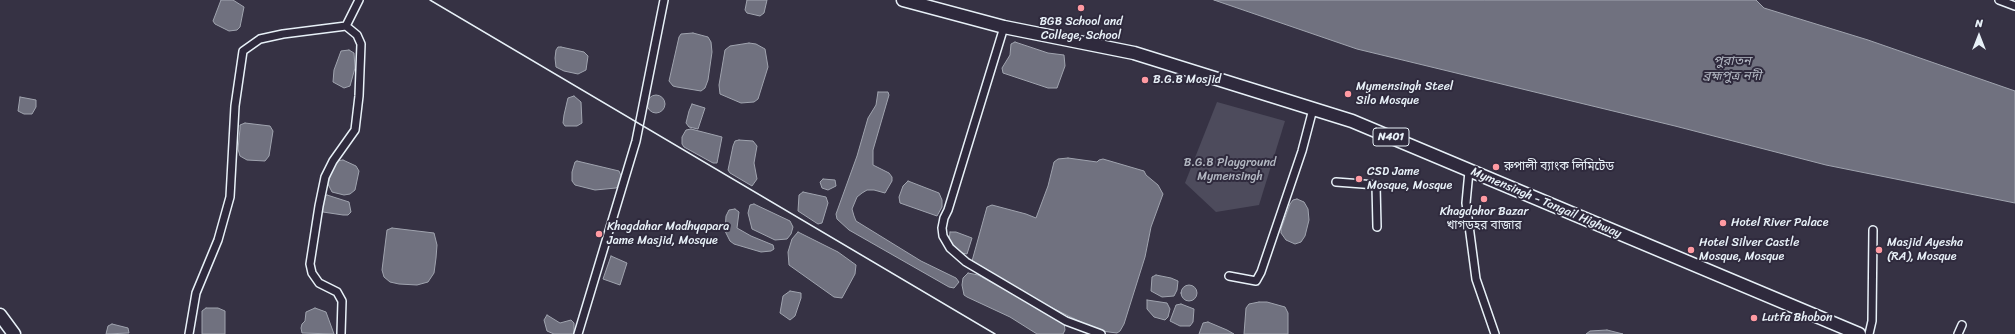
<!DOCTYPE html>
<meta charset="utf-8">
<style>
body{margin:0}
#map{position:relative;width:2015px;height:334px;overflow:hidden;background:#363244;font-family:Sriracha,sans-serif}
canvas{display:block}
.north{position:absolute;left:1959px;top:16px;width:40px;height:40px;-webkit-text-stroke:3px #2f2a3d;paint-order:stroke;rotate:0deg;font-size:11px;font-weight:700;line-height:16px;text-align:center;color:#e8f1f8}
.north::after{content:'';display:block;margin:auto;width:14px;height:18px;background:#e8f1f8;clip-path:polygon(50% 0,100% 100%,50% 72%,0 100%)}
</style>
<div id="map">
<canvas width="2015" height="334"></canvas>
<div class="north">N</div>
</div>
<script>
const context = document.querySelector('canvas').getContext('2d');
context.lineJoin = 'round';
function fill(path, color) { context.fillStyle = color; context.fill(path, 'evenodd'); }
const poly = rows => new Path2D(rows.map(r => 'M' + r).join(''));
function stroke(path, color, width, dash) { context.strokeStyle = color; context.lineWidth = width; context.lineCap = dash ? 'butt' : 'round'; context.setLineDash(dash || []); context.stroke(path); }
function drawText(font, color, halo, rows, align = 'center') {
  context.font = font + ' Sriracha,"Noto Sans Bengali",sans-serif'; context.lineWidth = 4; context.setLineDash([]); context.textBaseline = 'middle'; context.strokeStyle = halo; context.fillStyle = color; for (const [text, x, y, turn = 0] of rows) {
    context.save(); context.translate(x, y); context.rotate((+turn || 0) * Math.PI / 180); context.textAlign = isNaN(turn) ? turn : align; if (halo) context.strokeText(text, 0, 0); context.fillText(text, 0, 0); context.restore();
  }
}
const green = poly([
 [1217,102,1285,121,1259,205,1216,212,1185,183]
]);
const water = poly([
 [221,0,233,0,244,7,240,27,237,30,229,31,215,24,213,21,221,0],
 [747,0,767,0,764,13,760,16,747,13,745,10,747,0],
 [1214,0,1756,0,1764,8,1868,40,2015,91,2015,203,1826,165,1675,126,1357,49,1214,0],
 [693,33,708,37,711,42,712,52,708,80,705,88,701,91,677,87,673,86,669,81,679,37,681,34,693,33],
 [1015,42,1048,53,1064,55,1065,66,1057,88,1048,88,1003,73,1002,68,1010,55,1011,44,1015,42],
 [749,43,756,44,765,49,768,67,758,99,754,102,741,103,720,94,719,85,725,50,730,46,749,43],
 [561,47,584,52,588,56,586,70,578,74,564,71,556,67,555,58,556,50,558,47,561,47],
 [349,50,354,53,355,68,350,86,344,88,333,82,334,70,341,51,349,50],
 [878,92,888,92,889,95,873,150,873,165,889,173,892,177,892,181,885,193,874,190,867,190,862,193,857,197,852,209,854,216,856,221,921,261,956,278,959,282,954,288,949,287,849,230,837,219,836,214,857,156,868,118,876,105,878,92],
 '647 104a9 9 0 1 1 18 0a9 9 0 1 1-18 0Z',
 [574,96,581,102,582,123,577,126,565,126,563,123,564,115,567,102,568,98,574,96],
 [20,97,36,100,36,107,32,114,24,114,18,111,20,97],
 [692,104,705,108,698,129,689,127,686,123,689,111,692,104],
 [245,123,270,126,273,131,269,156,265,161,247,160,240,156,238,149,240,129,240,125,245,123],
 [691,129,722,137,717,163,713,163,684,147,682,144,682,137,686,130,691,129],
 [739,140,753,141,757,146,754,163,757,179,752,186,730,173,728,170,733,146,735,141,739,140],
 [1068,158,1097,162,1099,160,1103,159,1144,171,1146,175,1158,185,1163,194,1151,227,1145,257,1124,324,1120,331,1117,333,1101,331,1079,321,1040,302,974,265,972,261,987,207,992,205,1026,214,1036,218,1048,186,1054,162,1058,159,1068,158],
 [343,160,356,166,359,171,355,190,350,194,344,195,332,192,328,184,333,165,336,161,343,160],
 [577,161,619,171,622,178,619,186,616,188,595,190,575,185,572,181,572,172,575,162,577,161],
 [823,179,835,180,836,186,828,190,822,188,820,182,823,179],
 [908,181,939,193,942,200,942,207,937,216,900,203,899,197,903,186,908,181],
 [803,192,826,197,828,203,822,223,818,224,798,211,799,195,803,192],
 [327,195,349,202,351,212,348,215,343,215,323,212,322,210,323,200,325,196,327,195],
 [1297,199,1304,202,1308,209,1309,220,1305,236,1301,242,1295,244,1286,240,1281,233,1281,229,1290,204,1293,200,1297,199],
 [754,204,790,221,793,227,791,234,787,239,775,240,752,229,748,213,750,205,754,204],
 [735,209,739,212,737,228,751,236,773,245,774,249,771,251,761,252,734,244,730,241,725,231,726,216,729,210,735,209],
 [392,228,434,233,437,245,436,258,434,273,428,282,417,285,399,284,390,282,384,277,382,270,387,230,392,228],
 [798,232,838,252,856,265,855,274,842,298,834,297,789,265,788,252,792,239,798,232],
 [950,232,956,232,972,238,967,254,962,253,949,242,950,232],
 [611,256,627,263,620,285,603,279,611,256],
 [968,273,978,275,1064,323,1065,330,1063,334,1037,334,1010,317,967,297,964,295,962,285,963,278,968,273],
 [1156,275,1171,278,1178,281,1177,290,1174,296,1162,297,1151,291,1152,277,1156,275],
 '1181 293a8 8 0 1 1 16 0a8 8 0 1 1-16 0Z',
 [790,291,801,293,801,298,795,316,790,320,780,313,783,296,790,291],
 [1147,300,1167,303,1170,309,1168,317,1165,320,1154,317,1147,309,1147,300],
 [1259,302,1267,302,1285,307,1288,313,1288,334,1244,334,1246,308,1249,304,1259,302],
 [1181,304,1194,309,1193,322,1190,326,1180,326,1170,321,1176,305,1181,304],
 [206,308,218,308,225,311,225,334,202,334,202,311,206,308],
 [315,308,326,312,334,334,302,333,301,328,302,324,305,321,306,312,315,308],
 [547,315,560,323,571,320,574,323,574,334,554,334,547,331,544,320,547,315],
 [1208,322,1227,330,1234,334,1199,334,1203,323,1208,322],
 [112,324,128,328,129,333,106,334,108,326,112,324],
 [1607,330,1623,334,1586,334,1590,331,1607,330]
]);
const street = poly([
 [1999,0,2015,6],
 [1004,27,948,210,944,218,942,228,943,236,950,248,966,262,1066,321,1101,334],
 [1469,171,1466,203,1476,279,1495,334],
 [1336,182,1376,185,1377,227],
 [1229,276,1256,281,1261,272,1302,151,1313,109],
 [189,334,196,293,218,240,230,197,235,106,243,51,260,39,283,34,346,26,359,0],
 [341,334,342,301,337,292,319,283,312,273,310,264,319,206,325,177,333,161,355,130,359,96,361,44,357,35,346,26],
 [578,334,636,141,664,0],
 [1869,334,1872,321,1873,230],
 [1958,334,1962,325]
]);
const highway = poly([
 [903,0,1004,27,1134,53,1352,121,1859,334],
 [0,315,14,334]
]);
const rail = poly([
 [430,0,995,334]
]);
const markers = [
 [1081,8,4,"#ff9aa2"],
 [1145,80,4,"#ff9aa2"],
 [1348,94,4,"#ff9aa2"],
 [1496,167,4,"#ff9aa2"],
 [1359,179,4,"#ff9aa2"],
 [1484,199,4,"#ff9aa2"],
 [1723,223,4,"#ff9aa2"],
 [599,234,4,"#ff9aa2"],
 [1691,250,4,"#ff9aa2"],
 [1879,250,4,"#ff9aa2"],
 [1754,318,4,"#ff9aa2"]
];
const shields = [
 [1391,137,36]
];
const shieldNames = [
 ["N401",1391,137]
];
const poiNames = [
 ["BGB School and",1081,22,"center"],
 ["College, School",1081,36,"center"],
 ["B.G.B Mosjid",1153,80],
 ["Mymensingh Steel",1356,87],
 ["Silo Mosque",1356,101],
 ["রুপালী ব্যাংক লিমিটেড",1504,167],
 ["CSD Jame",1367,172],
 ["Mosque, Mosque",1367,186],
 ["Khagdohor Bazar",1484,212,"center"],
 ["খাগডহর বাজার",1484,226,"center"],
 ["Hotel River Palace",1731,223],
 ["Khagdahar Madhyapara",607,227],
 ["Jame Masjid, Mosque",607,241],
 ["Hotel Silver Castle",1699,243],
 ["Mosque, Mosque",1699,257],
 ["Masjid Ayesha",1887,243],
 ["(RA), Mosque",1887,257],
 ["Lutfa Bhobon",1762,318]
];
const parkNames = [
 ["B.G.B Playground",1230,163],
 ["Mymensingh",1230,177]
];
const streetNames = [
 ["Mymensingh - Tangail Highway",1546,203,23]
];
const waterNames = [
 ["পুরাতন",1732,62],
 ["ব্রহ্মপুত্র নদী",1732,77]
];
fill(green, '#4d4b5c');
fill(water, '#70717f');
stroke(water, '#a0a4af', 1);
stroke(street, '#e8f1f8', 10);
stroke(highway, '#e8f1f8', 15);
stroke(street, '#2f2a3d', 7);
stroke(highway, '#2f2a3d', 12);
stroke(rail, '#e8f1f8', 1.5);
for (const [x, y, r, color] of markers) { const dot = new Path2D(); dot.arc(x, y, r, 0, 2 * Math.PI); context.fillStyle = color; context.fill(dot); stroke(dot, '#2f2a3d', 1.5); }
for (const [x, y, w] of shields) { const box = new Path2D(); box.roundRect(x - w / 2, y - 9, w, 18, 3); context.fillStyle = '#2f2a3d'; context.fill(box); stroke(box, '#e8f1f8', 1); }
drawText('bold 11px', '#e8f1f8', null, shieldNames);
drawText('12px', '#e8f1f8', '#2f2a3d', poiNames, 'left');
drawText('12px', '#b2b7c1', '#2f2a3d', parkNames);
drawText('12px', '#e8f1f8', '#2f2a3d', streetNames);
drawText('italic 13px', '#b2b7c2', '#2f2a3d', waterNames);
</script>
